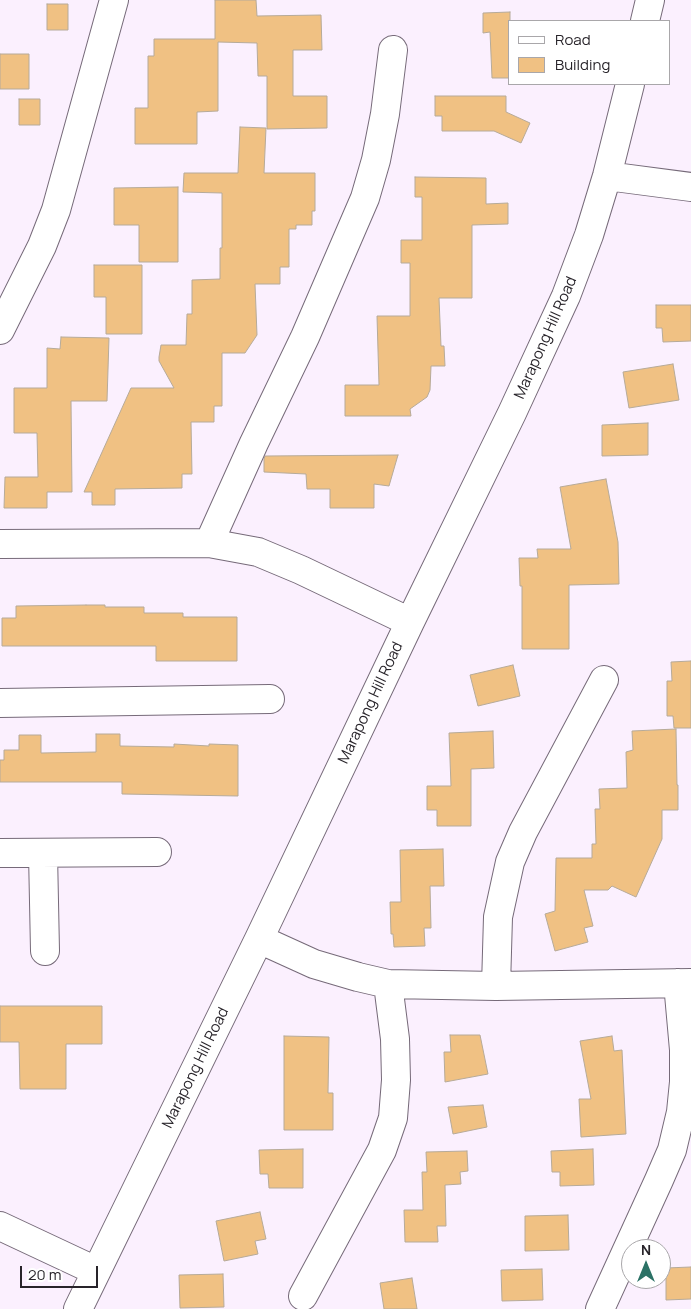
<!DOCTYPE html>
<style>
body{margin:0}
#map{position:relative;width:691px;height:1309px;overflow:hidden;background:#fbf0fe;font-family:Manrope,sans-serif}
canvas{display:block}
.legend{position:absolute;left:508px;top:20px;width:162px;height:65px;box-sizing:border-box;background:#fff;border:1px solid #a9a7aa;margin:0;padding:6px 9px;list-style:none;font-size:15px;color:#28242a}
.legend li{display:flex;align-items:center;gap:10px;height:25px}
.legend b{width:25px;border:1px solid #a9a7aa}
.north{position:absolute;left:621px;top:1239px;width:50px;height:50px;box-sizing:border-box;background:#fff;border:1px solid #a9a7aa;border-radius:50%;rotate:0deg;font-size:14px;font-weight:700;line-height:20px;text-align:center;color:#28242a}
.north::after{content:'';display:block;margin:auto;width:18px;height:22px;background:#2c7266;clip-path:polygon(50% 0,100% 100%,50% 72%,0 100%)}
.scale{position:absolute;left:20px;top:1266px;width:78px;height:22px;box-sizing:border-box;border:2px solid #28242a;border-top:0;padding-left:6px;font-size:15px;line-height:18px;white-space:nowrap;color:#28242a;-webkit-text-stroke:4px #fff;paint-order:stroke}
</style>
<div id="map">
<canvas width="691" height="1309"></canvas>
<ul class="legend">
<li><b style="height:6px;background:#fff"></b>Road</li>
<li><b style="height:14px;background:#f0c183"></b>Building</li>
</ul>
<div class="north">N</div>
<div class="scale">20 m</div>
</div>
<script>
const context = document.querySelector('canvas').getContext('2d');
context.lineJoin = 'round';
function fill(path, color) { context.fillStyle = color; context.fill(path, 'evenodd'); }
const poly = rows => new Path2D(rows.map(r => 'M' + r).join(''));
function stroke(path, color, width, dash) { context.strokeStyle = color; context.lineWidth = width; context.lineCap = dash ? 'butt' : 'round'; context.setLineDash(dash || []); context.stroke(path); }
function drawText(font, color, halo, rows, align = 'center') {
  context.font = font + ' Manrope,sans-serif'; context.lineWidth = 4; context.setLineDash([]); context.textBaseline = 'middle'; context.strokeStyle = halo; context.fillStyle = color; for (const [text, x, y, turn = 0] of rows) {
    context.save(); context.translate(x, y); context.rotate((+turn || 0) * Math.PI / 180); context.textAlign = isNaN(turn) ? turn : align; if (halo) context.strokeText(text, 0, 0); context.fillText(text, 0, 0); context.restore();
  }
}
const building = poly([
 [215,0,256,0,257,16,321,15,322,50,293,50,293,96,327,96,327,128,267,129,267,76,258,76,257,43,218,42,218,111,197,112,197,144,135,144,135,108,148,108,148,56,154,56,154,39,215,39,215,0],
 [47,4,68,4,68,30,47,30,47,4],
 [510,12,510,78,492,78,490,32,483,33,483,13,510,12],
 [0,54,29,54,29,89,0,89,0,54],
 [435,96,506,96,506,112,530,123,521,143,494,131,442,131,442,116,435,116,435,96],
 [19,99,40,99,40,125,19,125,19,99],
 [240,127,266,128,264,173,315,173,315,211,312,211,312,225,296,225,296,229,289,229,289,267,280,267,280,284,255,284,257,335,245,353,222,353,222,406,214,406,214,422,191,422,192,474,182,474,182,488,115,489,115,505,92,505,92,492,84,492,131,388,174,388,159,361,159,357,161,345,186,345,187,314,192,314,192,280,220,279,220,248,222,248,222,193,183,192,184,173,238,173,240,127],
 [415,177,486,178,486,204,508,203,508,224,472,225,472,298,439,298,441,346,444,346,445,366,431,366,430,390,427,397,410,409,411,416,345,416,345,385,379,385,377,316,410,316,410,263,401,263,401,240,422,240,422,197,415,197,415,177],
 [178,187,178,262,139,262,139,225,114,225,114,188,178,187],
 [94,265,142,265,142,334,106,334,106,297,94,297,94,265],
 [656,305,691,305,691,341,663,342,662,328,656,328,656,305],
 [61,337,109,338,107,401,71,401,72,492,47,492,47,508,4,508,5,477,38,477,37,433,14,433,14,388,47,388,47,348,60,349,61,337],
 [673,364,679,400,629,408,623,372,673,364],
 [648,423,648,455,602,456,602,425,648,423],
 [398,455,389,486,374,484,374,508,330,508,330,489,307,489,306,474,264,472,264,459,265,456,398,455],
 [606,479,618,542,619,584,569,585,569,649,522,649,522,586,520,586,519,558,538,558,537,549,571,549,560,487,606,479],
 [86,605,105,605,105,607,144,607,144,613,183,613,183,617,237,617,237,661,156,661,156,646,2,646,2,618,16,618,16,606,86,605],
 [691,661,691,728,674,728,673,716,667,716,667,681,672,681,671,662,691,661],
 [513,665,520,696,478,706,470,675,513,665],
 [676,729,677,785,678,785,678,810,662,810,662,839,636,897,612,886,608,890,584,890,593,926,584,928,588,942,555,951,545,914,555,911,556,858,592,858,592,844,596,844,595,809,600,809,599,789,627,788,626,752,633,750,632,731,676,729],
 [493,731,494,768,471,769,471,826,437,826,437,810,427,810,427,786,451,786,449,733,493,731],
 [96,734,120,734,120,746,174,747,174,744,209,746,209,744,238,745,238,796,122,794,122,782,0,782,0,760,4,760,4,750,19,750,19,735,41,735,41,753,96,752,96,734],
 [443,849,444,886,430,886,431,928,424,928,425,946,394,947,393,934,391,934,390,902,401,902,400,850,443,849],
 [0,1006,102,1006,102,1044,66,1044,66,1089,20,1089,19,1042,0,1042,0,1006],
 [450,1035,480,1035,488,1074,445,1082,444,1052,451,1052,450,1035],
 [284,1036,329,1037,328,1093,333,1093,333,1130,284,1130,284,1036],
 [612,1036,614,1051,622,1050,626,1134,581,1137,579,1099,591,1099,580,1041,612,1036],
 [483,1105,487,1127,453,1134,448,1107,483,1105],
 [303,1149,303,1188,269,1188,268,1174,260,1174,259,1150,303,1149],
 [593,1149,594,1185,560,1186,560,1172,552,1172,551,1151,593,1149],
 [467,1151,468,1171,460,1172,461,1184,445,1185,446,1226,437,1226,438,1242,405,1242,404,1210,423,1210,422,1172,427,1172,426,1152,467,1151],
 [260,1212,266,1239,255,1241,258,1254,224,1261,216,1221,260,1212],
 [568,1215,569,1250,525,1251,525,1216,568,1215],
 [691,1267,691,1299,666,1300,666,1268,691,1267],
 [542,1269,543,1300,502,1301,501,1270,542,1269],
 [223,1274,224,1307,180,1308,179,1275,223,1274],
 [412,1278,417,1309,384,1309,380,1283,412,1278]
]);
const minor = poly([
 [645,21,650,0],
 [607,176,691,187],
 [0,330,42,246,56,210,114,0],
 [209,543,254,443,305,337,365,198,376,160,385,114,393,50],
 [0,544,209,543,258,552,301,570,410,622],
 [0,703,270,699],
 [0,853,157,852],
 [43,853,45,951],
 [259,939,314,964,358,977,388,984,496,986,691,983],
 [496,986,498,917,510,862,523,832,604,680],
 [0,1226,96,1271],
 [303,1296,382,1150,393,1118,396,1080,395,1039,388,984],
 [78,1309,259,939,410,622,512,413,566,296,589,235,607,176,630,84],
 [600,1309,659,1180,672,1150,681,1112,684,1082,684,1050,678,983]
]);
const streetNames = [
 ["Marapong Hill Road",546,338,-66],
 ["Marapong Hill Road",371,703,-65],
 ["Marapong Hill Road",196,1068,-64]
];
fill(building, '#f0c183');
stroke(building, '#b6aa99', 1);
stroke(minor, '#766a79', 30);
stroke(minor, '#fff', 28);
drawText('15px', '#28242a', '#fff', streetNames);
</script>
